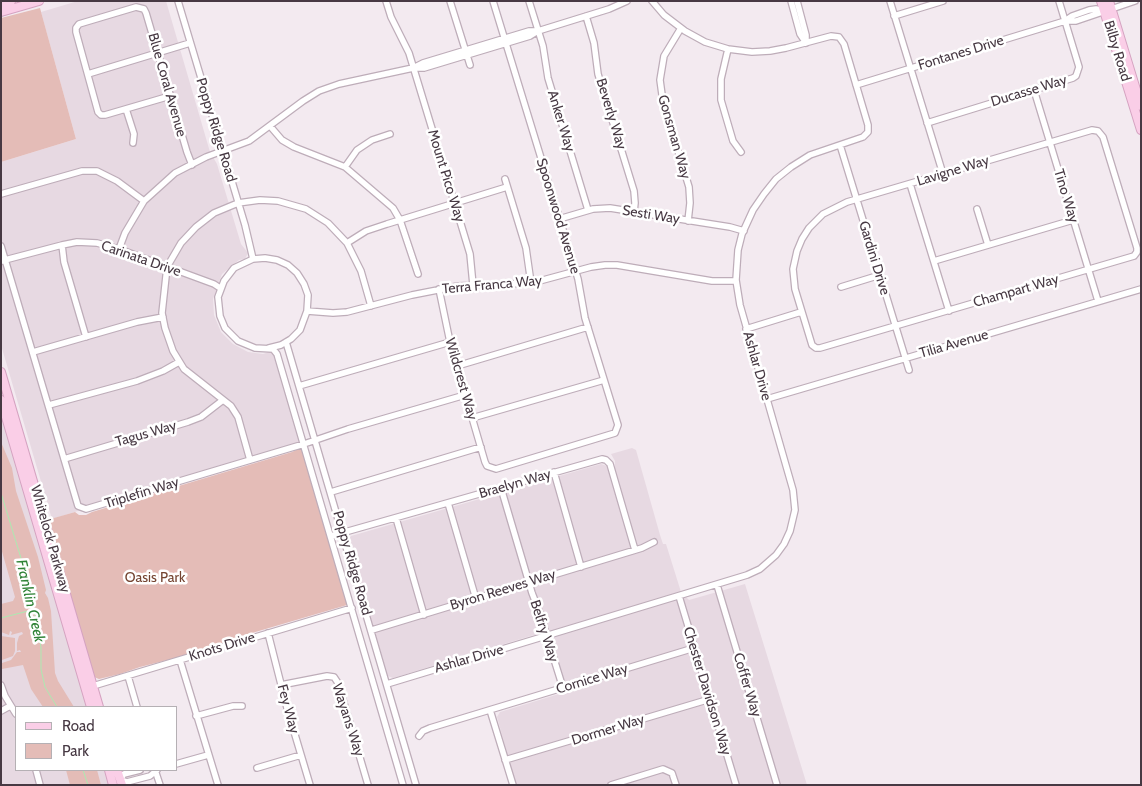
<!DOCTYPE html>
<style>
body{margin:0}
#map{position:relative;width:1142px;height:786px;overflow:hidden;background:#f3eaf0;font-family:Cabin,sans-serif}
canvas{display:block}
.frame{position:absolute;inset:0;border:2px solid #473943;pointer-events:none}
.legend{position:absolute;left:15px;top:706px;width:162px;height:65px;box-sizing:border-box;background:#fff;border:1px solid #b5b0b4;margin:0;padding:6px 9px;list-style:none;font-size:15px;color:#473943}
.legend li{display:flex;align-items:center;gap:10px;height:25px}
.legend b{width:25px;border:1px solid #b5b0b4}
</style>
<div id="map">
<canvas width="1142" height="786"></canvas>
<div class="frame"></div>
<ul class="legend">
<li><b style="height:6px;background:#facee7"></b>Road</li>
<li><b style="height:14px;background:#e4bcb7"></b>Park</li>
</ul>
</div>
<script>
const context = document.querySelector('canvas').getContext('2d');
context.lineJoin = 'round';
function fill(path, color) { context.fillStyle = color; context.fill(path, 'evenodd'); }
const poly = rows => new Path2D(rows.map(r => 'M' + r).join(''));
function stroke(path, color, width, dash) { context.strokeStyle = color; context.lineWidth = width; context.lineCap = dash ? 'butt' : 'round'; context.setLineDash(dash || []); context.stroke(path); }
function drawText(font, color, halo, rows, align = 'center') {
  context.font = font + ' Cabin,sans-serif'; context.lineWidth = 5; context.setLineDash([]); context.textBaseline = 'middle'; context.strokeStyle = halo; context.fillStyle = color; for (const [text, x, y, turn = 0] of rows) {
    context.save(); context.translate(x, y); context.rotate((+turn || 0) * Math.PI / 180); context.textAlign = isNaN(turn) ? turn : align; if (halo) context.strokeText(text, 0, 0); context.fillText(text, 0, 0); context.restore();
  }
}
const residential = poly([
 [78,1,166,1,210,152,217,164,241,244,248,253,245,259,239,260,222,274,213,299,214,315,221,332,233,344,248,352,263,354,269,352,273,353,300,441,296,444,52,519,1,345,1,162,76,139,41,12],
 [1,400,91,707,16,707,16,770,109,770,113,785,1,785],
 [632,448,636,450,660,535,663,544,666,544,681,592,689,600,745,584,807,785,516,785,497,717,500,712,572,690,568,683,564,681,548,629,540,630,537,634,393,678,388,676,348,541,351,536,601,464,615,469,615,461,611,454]
]);
const green = poly([
 [40,8,76,139,1,162,1,18],
 [1,442,12,468,16,491,38,557,46,590,45,593,48,598,51,611,55,673,58,681,74,707,43,707,31,689,23,665,2,669,2,663,11,660,17,652,21,652,20,650,17,651,17,643,19,636,23,634,22,632,11,635,12,632,10,631,9,635,1,632,1,604,13,601,15,597,1,548],
 [298,449,304,451,347,605,252,633,187,655,140,667,120,674,99,679,94,677,47,520,75,512,79,515,86,515,92,512,292,452],
 [1,636,15,638,15,651,13,656,2,660],
 [66,770,97,770,101,785,70,785]
]);
const stream = poly([
 [1,493,28,581,41,647,41,669,45,687,57,707],
 [1,618,32,610],
 [83,770,88,785]
]);
const minor = poly([
 [178,1,245,225,253,259],
 [386,1,391,17,409,53,470,254,473,285],
 [450,1,470,65],
 [529,1,543,46,548,78,588,210],
 [791,1,800,34,806,43],
 [797,1,806,35,806,43],
 [890,1,943,174],
 [586,16,594,43,598,74,634,191,635,203,634,212],
 [894,16,943,1],
 [1065,21,1072,16,1089,10,1096,9,1104,11],
 [681,28,664,56,660,80,663,102,689,187,690,203,688,221],
 [728,49,721,79,721,100,733,141,741,152],
 [413,68,424,68,530,36,538,31,609,9,627,1],
 [88,74,190,43],
 [856,85,1065,21,1076,21,1135,1],
 [1034,90,1098,301],
 [170,96,105,115,101,115,98,112,76,32,76,28,79,24,136,7,144,9,146,13,187,152,192,165],
 [126,109,134,134,133,143],
 [927,123,1073,78,1076,76,1079,67,1059,1],
 [270,126,282,140,294,147,345,167,393,208,400,220,418,274],
 [1092,130,1098,131,1103,137,1137,248,1137,252,1134,256,820,348,816,348,812,345,795,289,793,269,797,251,802,239,809,228,823,214,847,202,1092,130],
 [840,145,909,370],
 [345,167,357,150,372,140,390,134],
 [505,179,526,248,531,283],
 [910,184,949,311],
 [1,194,82,171,97,171,117,181,144,201],
 [977,209,988,245],
 [559,219,593,209,610,208,730,227,744,231],
 [347,243,366,231,387,224,507,187],
 [62,245,64,262,86,337],
 [1,246,78,506,86,509,304,444,348,429,465,395],
 [119,249,125,233,144,201,175,173,206,157,249,141,303,101,319,91,339,84,413,68,423,63,529,31,538,31],
 [1,261,62,245,77,242,97,243,119,249,214,284,220,288],
 [934,261,1073,220],
 [841,287,880,275],
 [439,289,450,342,485,462,487,466,496,469,615,433,618,425,585,318,578,279,493,1],
 [307,311,333,313,347,312,412,295,458,286,532,283,591,267,605,265,617,265,712,281,736,281],
 [746,329,801,312],
 [286,342,416,785],
 [269,348,281,345,291,339,300,330,307,311,308,295,304,284,297,273,288,265,277,260,265,258,253,259,234,268,224,281,218,297,220,316,225,328,238,341,255,348,273,349,277,354,403,785],
 [33,352,137,322,163,317],
 [457,366,588,327],
 [299,386,450,342],
 [767,399,1141,289],
 [49,405,137,381,163,371,179,362],
 [472,418,604,380],
 [64,459,188,422,201,417,223,400],
 [250,460,238,417,231,406,184,369,173,351,165,328,162,313,167,267,181,243,196,227,214,213,238,203,260,200,278,201,306,209,328,223,347,243,361,271,371,306],
 [554,472,581,567],
 [501,488,532,593,539,611,563,688],
 [331,492,481,447],
 [448,503,476,599],
 [396,518,424,615],
 [331,536,602,459,606,460,610,464,635,550],
 [717,585,777,785],
 [679,596,736,785],
 [372,630,642,548,654,542],
 [268,633,287,708,310,785],
 [180,660,218,785],
 [128,676,137,707],
 [387,684,747,575,760,569,776,555,784,544,790,531,795,510,793,490,740,305,736,280,738,250,742,234,753,210,764,194,776,179,791,167,810,155,863,137,868,132,868,125,844,44,839,37,831,36,786,48,770,51,752,52,728,49,705,42,685,31,664,15,652,1],
 [1,685,5,696,16,714],
 [281,685,327,676,334,677,338,683,368,785],
 [93,686,352,608],
 [490,710,513,785],
 [1,711,10,706],
 [196,716,233,706,242,706],
 [419,736,423,731,430,728,694,648],
 [505,760,710,699],
 [176,764,208,755],
 [257,768,301,755],
 [36,770,40,785],
 [140,770,124,774,120,780,127,782,150,776,157,770],
 [155,770,160,785],
 [611,785,663,769,672,773,676,785]
]);
const secondary = poly([
 [1101,1,1141,130],
 [1109,1,1141,106],
 [1,4,11,1],
 [1,12,39,1],
 [1,372,99,707],
 [1,400,91,707],
 [109,770,113,785],
 [117,770,122,785]
]);
const streetNames = [
 ["Bilby Road",1117,51,73],
 ["Fontanes Drive",961,53,-17],
 ["Blue Coral Avenue",167,85,74],
 ["Ducasse Way",1029,91,-17],
 ["Beverly Way",611,114,73],
 ["Anker Way",561,121,73],
 ["Poppy Ridge Road",216,130,73],
 ["Gonsman Way",674,137,74],
 ["Lavigne Way",953,171,-17],
 ["Mount Pico Way",446,176,73],
 ["Tino Way",1066,196,73],
 ["Sesti Way",651,215,9],
 ["Spoonwood Avenue",558,216,73],
 ["Gardini Drive",874,258,73],
 ["Carinata Drive",141,259,19],
 ["Terra Franca Way",492,285,-5],
 ["Champart Way",1016,291,-16],
 ["Tilia Avenue",954,344,-16],
 ["Ashlar Drive",757,366,74],
 ["Wildcrest Way",461,379,74],
 ["Tagus Way",146,434,-16],
 ["Braelyn Way",515,484,-16],
 ["Triplefin Way",142,493,-17],
 ["Whitelock Parkway",50,539,74],
 ["Poppy Ridge Road",352,563,74],
 ["Byron Reeves Way",503,590,-17],
 ["Belfry Way",544,631,72],
 ["Knots Drive",222,647,-17],
 ["Ashlar Drive",469,659,-16],
 ["Cornice Way",592,679,-17],
 ["Coffer Way",747,685,73],
 ["Chester Davidson Way",707,691,73],
 ["Fey Way",288,709,75],
 ["Wayans Way",348,720,72],
 ["Dormer Way",608,730,-17]
];
const parkNames = [
 ["Oasis Park",155,578]
];
const waterNames = [
 ["Franklin Creek",30,601,77]
];
fill(residential, '#e7d9e2');
fill(green, '#e4bcb7');
stroke(stream, '#aceab1', 1);
stroke(minor, '#beadb9', 8);
stroke(secondary, '#d5a3c1', 10);
stroke(minor, '#fff', 5.5);
stroke(secondary, '#facee7', 8);
drawText('14px', '#473943', '#fff', streetNames);
drawText('14px', '#744431', '#fff', parkNames);
drawText('italic 15px', '#308337', '#fff', waterNames);
</script>
